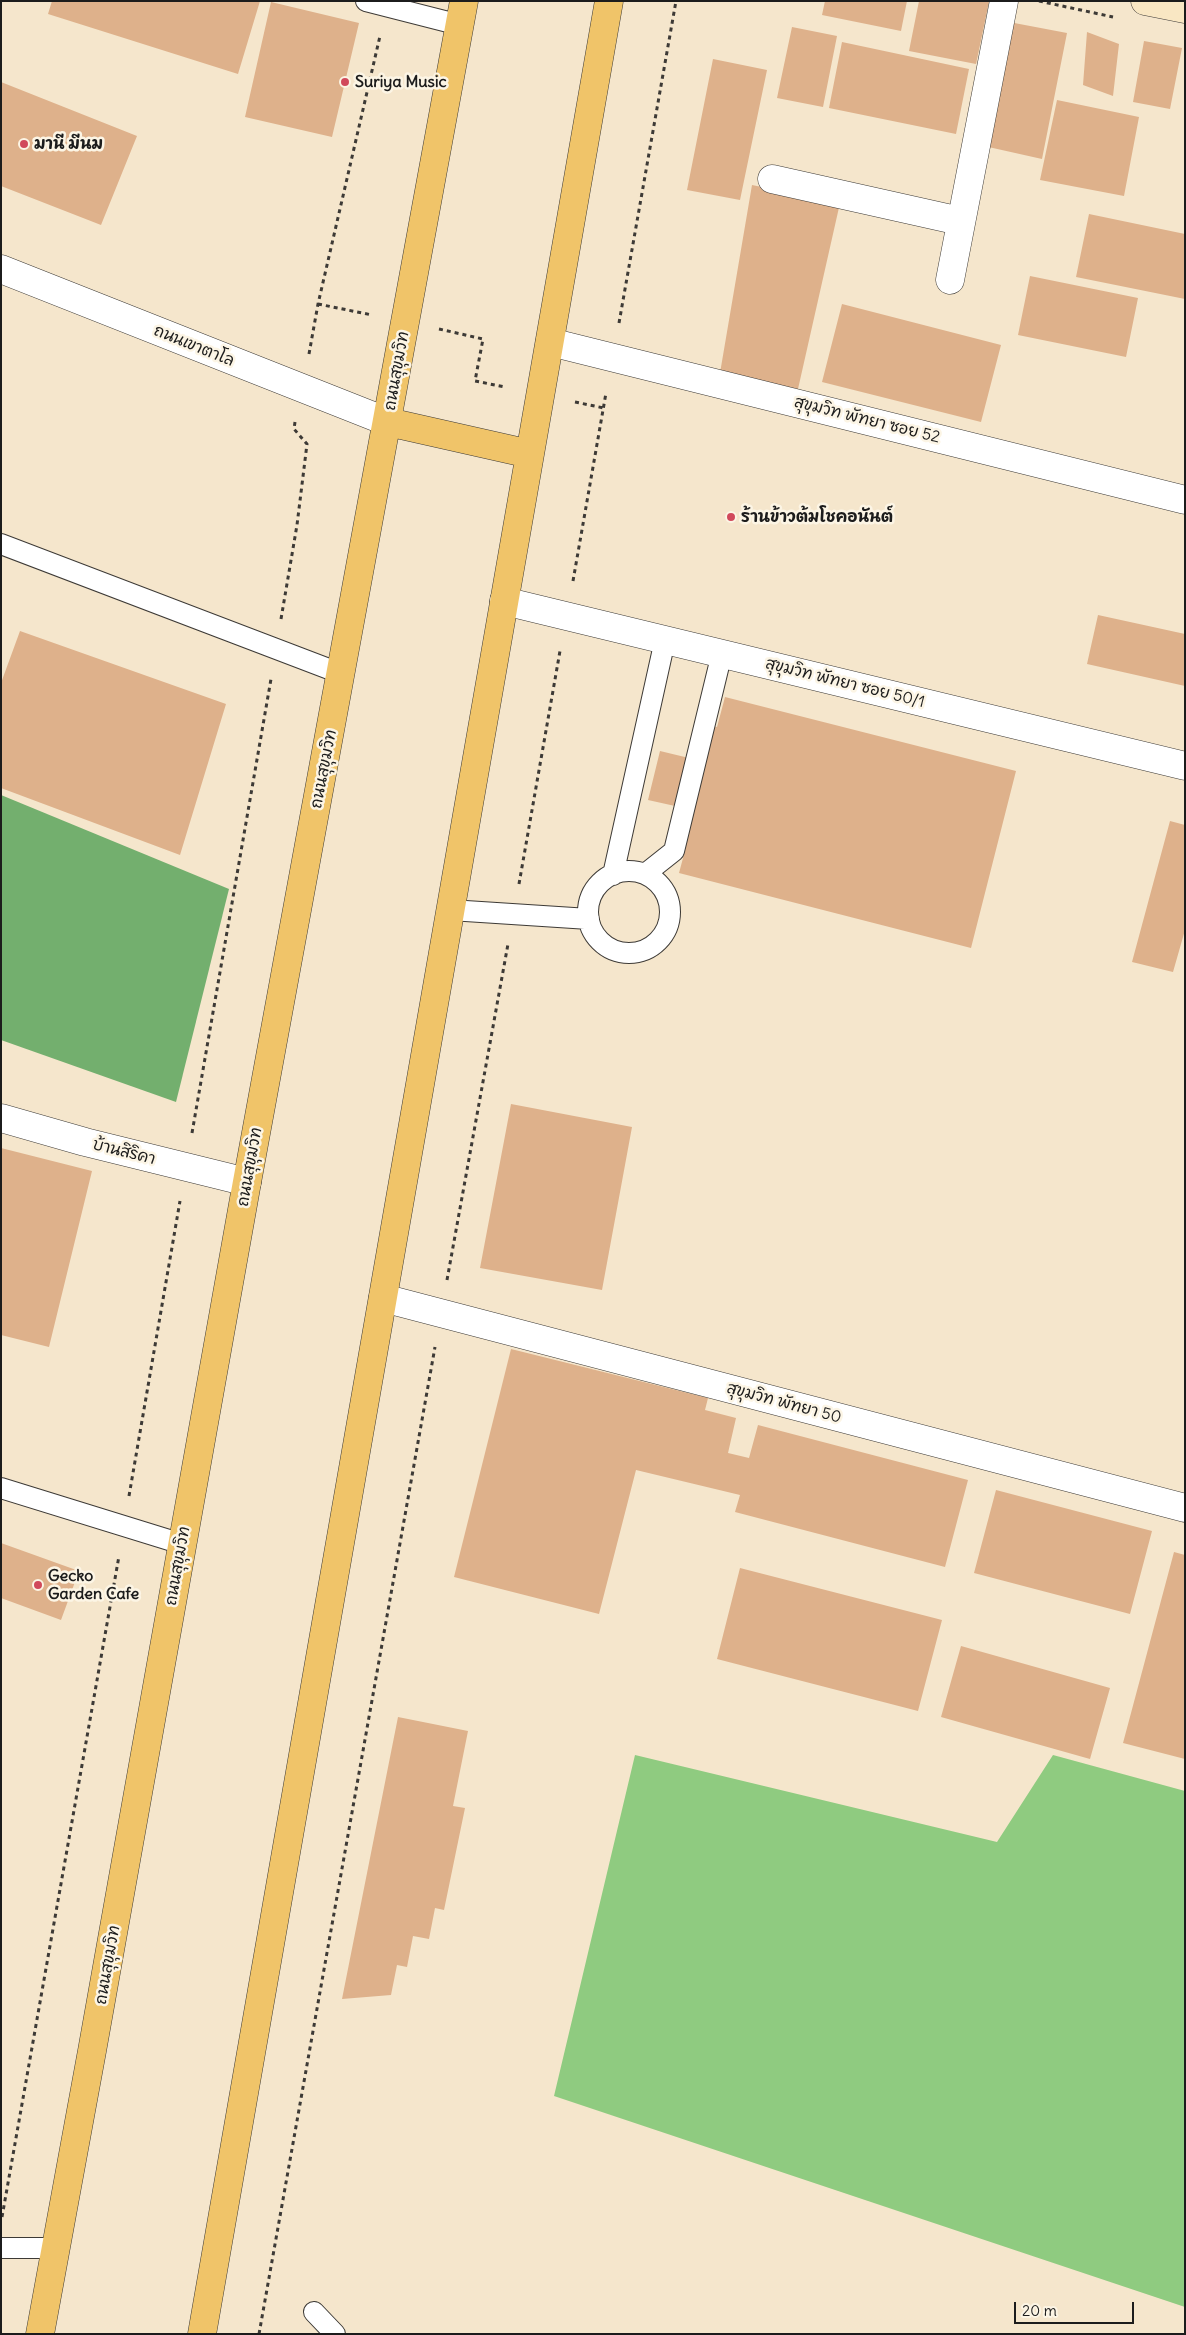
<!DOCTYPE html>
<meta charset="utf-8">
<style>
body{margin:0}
#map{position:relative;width:1186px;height:2335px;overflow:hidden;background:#f5e6cc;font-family:Delius,sans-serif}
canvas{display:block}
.frame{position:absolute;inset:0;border:2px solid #1c1c1c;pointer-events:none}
.scale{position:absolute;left:1014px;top:2302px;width:120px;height:22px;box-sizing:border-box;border:2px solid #1c1c1c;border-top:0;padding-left:6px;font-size:15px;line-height:18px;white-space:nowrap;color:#1c1c1c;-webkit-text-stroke:4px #fcf5e5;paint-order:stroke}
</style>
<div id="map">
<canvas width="1186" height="2335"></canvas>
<div class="frame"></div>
<div class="scale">20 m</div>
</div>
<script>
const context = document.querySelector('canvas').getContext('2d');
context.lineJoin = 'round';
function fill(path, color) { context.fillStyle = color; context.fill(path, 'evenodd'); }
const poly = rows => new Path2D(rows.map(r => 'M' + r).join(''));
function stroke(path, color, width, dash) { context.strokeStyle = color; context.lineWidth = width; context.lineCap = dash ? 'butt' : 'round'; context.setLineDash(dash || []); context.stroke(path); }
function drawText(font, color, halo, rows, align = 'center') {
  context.font = font + ' Delius,"Playpen Sans Thai",sans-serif'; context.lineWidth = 5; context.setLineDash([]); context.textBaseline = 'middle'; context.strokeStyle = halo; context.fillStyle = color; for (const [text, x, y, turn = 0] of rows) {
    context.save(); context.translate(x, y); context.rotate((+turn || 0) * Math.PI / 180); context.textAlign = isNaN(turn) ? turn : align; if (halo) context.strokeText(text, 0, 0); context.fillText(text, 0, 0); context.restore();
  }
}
const green = poly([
 [635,1755,997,1842,1053,1755,1185,1791,1185,2307,554,2096]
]);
const forest = poly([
 [1,795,229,889,176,1102,1,1040]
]);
const building = poly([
 [52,1,260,1,238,74,48,14],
 [825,1,907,1,901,31,822,15],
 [919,1,989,2,976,64,909,51],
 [271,2,359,23,332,137,245,117],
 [1009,22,1067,33,1042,159,984,146],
 [792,27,837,36,823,107,777,98],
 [1087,32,1119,44,1113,96,1083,85],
 [1144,41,1182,48,1170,109,1133,102],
 [842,42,969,69,956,134,829,108],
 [713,59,767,70,740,200,687,190],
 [1,82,137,136,101,225,1,186],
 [1057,100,1139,117,1124,196,1040,180],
 [752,185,840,203,798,389,720,373],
 [1089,214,1185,234,1185,299,1076,277],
 [1030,276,1138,298,1126,357,1018,335],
 [842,304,1001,345,981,422,822,382],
 [1098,615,1185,634,1185,686,1087,664],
 [20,631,226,704,180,855,1,788,1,683],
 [725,697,1016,771,971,948,679,873,686,847,665,842,675,806,648,800,660,751,689,758,698,722,717,727],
 [1170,821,1185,825,1185,930,1173,972,1132,962],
 [511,1104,632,1127,602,1290,480,1268],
 [1,1148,92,1171,49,1347,1,1335],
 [511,1349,708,1398,705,1410,736,1418,728,1453,749,1458,758,1425,968,1480,945,1567,735,1512,740,1495,636,1470,599,1614,454,1577],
 [996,1490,1152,1531,1130,1614,974,1573],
 [1,1543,79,1571,61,1620,1,1598],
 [1174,1552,1185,1555,1185,1759,1123,1743],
 [740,1568,942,1620,918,1711,717,1659],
 [961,1646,1110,1688,1090,1759,941,1717],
 [398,1717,468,1731,453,1806,465,1808,444,1910,435,1908,429,1939,413,1936,407,1967,397,1965,391,1995,342,1999]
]);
const path = poly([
 [1039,1,1113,17],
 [318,304,372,315],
 [619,323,676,1],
 [439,329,483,339,475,381,505,387],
 [309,354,318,304,380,36],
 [575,402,604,408],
 [573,581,606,393],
 [281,619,297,525,307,444,294,429,295,422],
 [519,884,560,651],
 [192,1133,271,679],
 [447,1280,508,944],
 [129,1496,180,1201],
 [2,2217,119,1556],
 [259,2334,435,1347]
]);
const service = poly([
 [366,1,460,25],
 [1,544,342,674],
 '588 912a41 41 0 1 1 82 0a41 41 0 1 1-82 0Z',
 [645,874,674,851,722,653],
 [613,875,665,640],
 [450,910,589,919],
 [1,1488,182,1544],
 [1,2248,57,2248],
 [314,2312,335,2334]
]);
const minor = poly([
 [772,179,960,221],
 [950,280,1004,1],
 [550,342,1185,500],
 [504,601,1185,766],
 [1,1118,85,1142,247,1182],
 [383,1298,1185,1508]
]);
const tertiary = poly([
 [1,269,388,422]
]);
const secondary = poly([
 [1145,1,1185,9]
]);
const trunk = poly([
 [388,422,530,454],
 [40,2334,92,2051,247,1182,464,1],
 [202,2334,609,1]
]);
const markers = [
 [345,82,5,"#d1495b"],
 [24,144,5,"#d1495b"],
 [731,517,5,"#d1495b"],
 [38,1585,5,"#d1495b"]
];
const poiNames = [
 ["Suriya Music",355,82],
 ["มานี มีนม",34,144],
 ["ร้านข้าวต้มโชคอนันต์",741,517],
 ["Gecko",48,1576],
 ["Garden Cafe",48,1594]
];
const streetNames = [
 ["ถนนเขาตาโล",194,346,22],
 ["ถนนสุขุมวิท",397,371,-80],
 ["สุขุมวิท พัทยา ซอย 52",867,420,14],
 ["สุขุมวิท พัทยา ซอย 50/1",845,683,14],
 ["ถนนสุขุมวิท",324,769,-79],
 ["บ้านสิริคา",124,1152,14],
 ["ถนนสุขุมวิท",250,1167,-80],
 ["สุขุมวิท พัทยา 50",784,1403,15],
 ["ถนนสุขุมวิท",178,1566,-80],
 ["ถนนสุขุมวิท",108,1965,-80]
];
fill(green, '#8fcb80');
fill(forest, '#73af6e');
fill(building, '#deb18b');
stroke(service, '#3d3a36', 22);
stroke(minor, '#3d3a36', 29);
stroke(tertiary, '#3d3a36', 29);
stroke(secondary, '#3d3a36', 29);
stroke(trunk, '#3d3a36', 29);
stroke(path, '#3d3a36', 3, [4, 4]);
stroke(service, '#fff', 20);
stroke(minor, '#fff', 28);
stroke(tertiary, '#fff', 28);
stroke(secondary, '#f9e7c3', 28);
stroke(trunk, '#f0c469', 28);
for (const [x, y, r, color] of markers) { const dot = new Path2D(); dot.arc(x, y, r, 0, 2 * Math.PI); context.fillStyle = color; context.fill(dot); stroke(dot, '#fcf5e5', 2); }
drawText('bold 16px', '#1c1c1c', '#fcf5e5', poiNames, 'left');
drawText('16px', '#1c1c1c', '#fcf5e5', streetNames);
</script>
